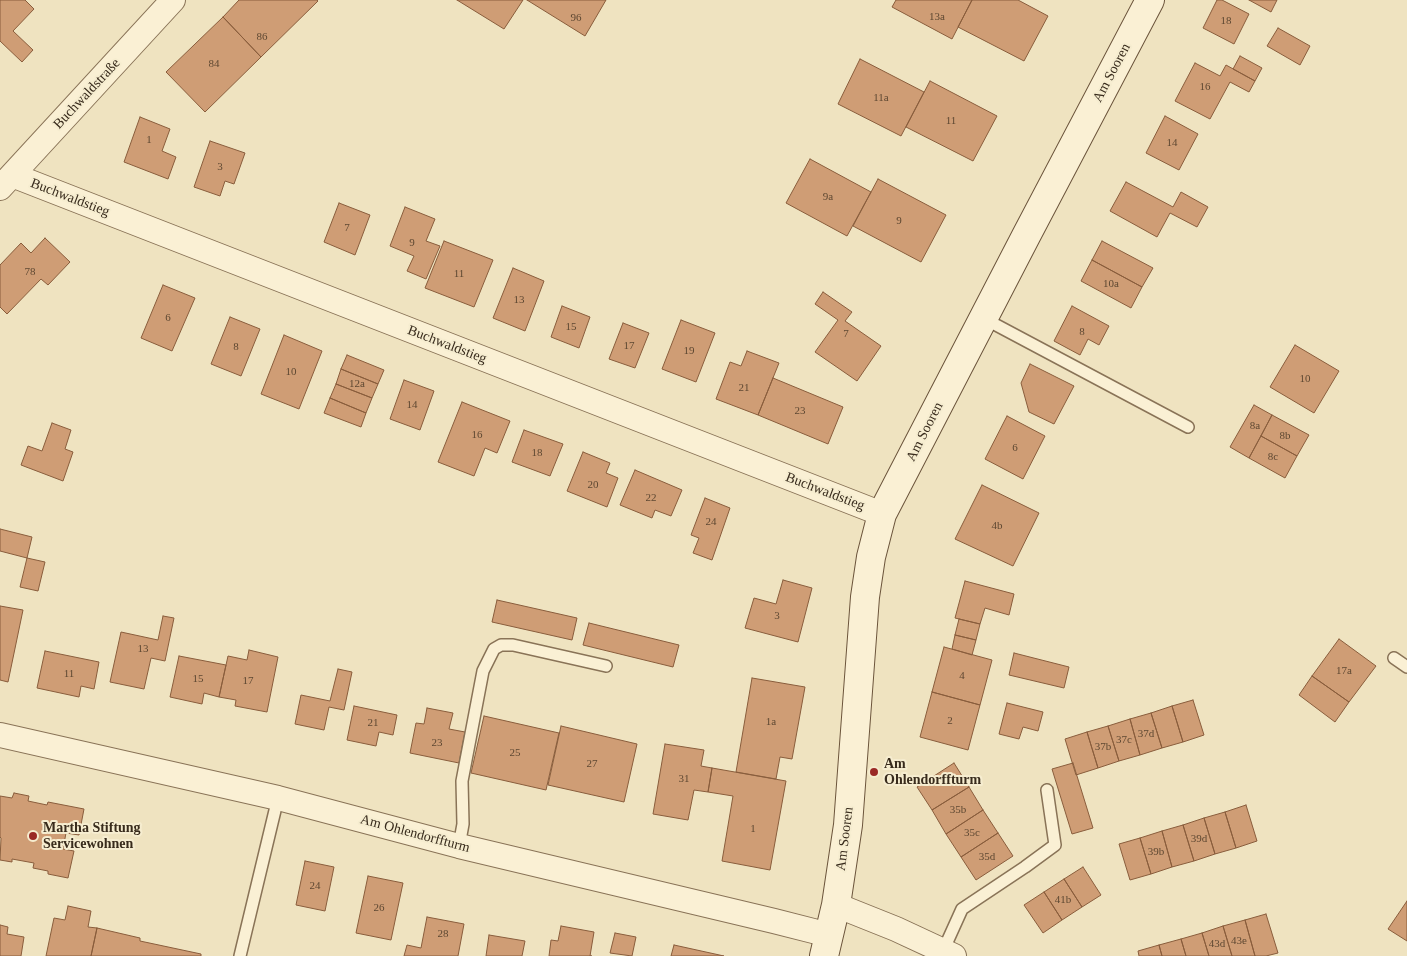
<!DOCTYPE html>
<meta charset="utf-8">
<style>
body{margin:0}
canvas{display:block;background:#efe3c0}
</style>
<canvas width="1407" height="956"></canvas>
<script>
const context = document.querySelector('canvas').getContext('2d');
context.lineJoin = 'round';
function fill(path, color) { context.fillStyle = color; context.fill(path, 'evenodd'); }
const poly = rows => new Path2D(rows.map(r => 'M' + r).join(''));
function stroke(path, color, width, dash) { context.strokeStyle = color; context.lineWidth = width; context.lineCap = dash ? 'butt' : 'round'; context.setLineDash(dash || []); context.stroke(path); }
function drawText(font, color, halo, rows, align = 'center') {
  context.font = font + ' "Times New Roman",serif'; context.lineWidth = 4; context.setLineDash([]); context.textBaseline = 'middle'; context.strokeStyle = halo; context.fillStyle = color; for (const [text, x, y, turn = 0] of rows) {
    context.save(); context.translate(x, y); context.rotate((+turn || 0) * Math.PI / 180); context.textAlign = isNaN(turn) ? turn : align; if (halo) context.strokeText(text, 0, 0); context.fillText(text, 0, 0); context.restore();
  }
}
const building = poly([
 [0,0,25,0,34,9,13,31,33,50,22,62,0,41,0,0],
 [239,0,317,0,318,1,261,57,223,17,239,0],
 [457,0,523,0,504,29,457,0],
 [527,0,606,0,585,36,527,0],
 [896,0,972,0,952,39,892,7,896,0],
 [972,0,1018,0,1048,16,1024,61,958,27,972,0],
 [1217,0,1222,0,1249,14,1234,44,1203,28,1217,0],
 [1249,0,1277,0,1271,12,1249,0],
 [223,17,261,57,205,112,166,72,223,17],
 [1278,28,1310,46,1300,65,1267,46,1278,28],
 [1240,56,1262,68,1255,81,1233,69,1240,56],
 [860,59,924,92,901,136,838,104,860,59],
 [1195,63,1220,76,1226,65,1255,81,1249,92,1230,82,1210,119,1175,101,1195,63],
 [930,81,997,116,973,161,906,127,930,81],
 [1165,116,1198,134,1179,170,1146,153,1165,116],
 [140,117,170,129,162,151,176,157,168,179,124,162,140,117],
 [210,141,245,153,234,184,225,181,220,196,194,187,210,141],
 [810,159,871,192,847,236,786,203,810,159],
 [878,179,946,215,921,262,853,226,878,179],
 [1126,182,1173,207,1181,192,1208,207,1197,227,1170,213,1157,237,1110,211,1126,182],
 [339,203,370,215,355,255,324,242,339,203],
 [405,207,435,219,426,241,440,246,426,279,407,271,414,256,390,246,405,207],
 [45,238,70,262,48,285,41,279,7,314,0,307,0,265,21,243,31,253,45,238],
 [444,241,493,260,474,307,425,288,444,241],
 [1102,241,1153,268,1142,287,1092,260,1102,241],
 [1092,260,1142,287,1131,308,1081,281,1092,260],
 [513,268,544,281,525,331,493,318,513,268],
 [163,285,195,298,172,351,141,338,163,285],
 [823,292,852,312,845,321,881,346,857,381,815,352,838,320,815,304,823,292],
 [562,306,590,317,579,348,551,337,562,306],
 [1072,306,1109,326,1099,345,1088,339,1080,355,1054,341,1072,306],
 [230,317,260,329,241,376,211,364,230,317],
 [681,320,715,333,696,382,662,369,681,320],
 [623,323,649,333,635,368,609,359,623,323],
 [284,335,322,351,299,409,261,394,284,335],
 [1295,345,1339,371,1314,413,1270,387,1295,345],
 [747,351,779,363,758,415,716,399,730,362,741,366,747,351],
 [347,355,384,370,378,384,341,369,347,355],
 [1030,364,1074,386,1054,424,1029,412,1021,383,1030,364],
 [341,369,378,384,372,398,336,384,341,369],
 [773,378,843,407,828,444,758,415,773,378],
 [404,380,434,391,420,430,390,419,404,380],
 [336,384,372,398,366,413,330,398,336,384],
 [330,398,366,413,361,427,324,413,330,398],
 [462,402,510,421,497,453,485,448,474,476,438,462,462,402],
 [1254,405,1272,415,1249,458,1230,447,1254,405],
 [1272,415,1309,435,1297,456,1261,436,1272,415],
 [1007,416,1045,436,1023,479,985,459,1007,416],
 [52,423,71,430,65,449,73,452,63,481,21,465,28,446,42,451,52,423],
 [524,430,563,444,550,476,512,462,524,430],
 [1261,436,1297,456,1285,478,1249,458,1261,436],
 [583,452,610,463,606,473,618,478,607,507,567,491,583,452],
 [635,470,682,490,671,516,655,510,652,518,620,505,635,470],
 [982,485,1039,513,1013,566,955,539,982,485],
 [705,498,730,508,712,560,693,553,699,538,691,535,705,498],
 [0,529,32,537,27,558,0,551,0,529],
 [27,558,45,562,38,591,20,587,27,558],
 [783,580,812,588,798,642,745,628,754,598,776,604,783,580],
 [965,581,1014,594,1009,615,985,608,980,624,955,618,965,581],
 [497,600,577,618,572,640,492,622,497,600],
 [0,606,23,610,8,682,0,680,0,606],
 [163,616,174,618,165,661,151,658,144,689,110,682,121,632,158,640,163,616],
 [959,619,980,624,976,640,955,635,959,619],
 [589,623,679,645,673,667,583,645,589,623],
 [955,635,976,640,972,655,952,649,955,635],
 [1339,639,1376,666,1349,702,1312,676,1339,639],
 [944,647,992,660,980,705,932,692,944,647],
 [249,650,278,657,267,712,235,706,236,700,219,697,228,656,247,660,249,650],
 [45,651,99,662,94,689,81,686,79,697,37,688,45,651],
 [1014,653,1069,667,1064,688,1009,675,1014,653],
 [179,656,226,665,219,697,204,693,202,704,170,697,179,656],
 [338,669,352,672,344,710,329,707,324,730,295,724,301,695,330,701,338,669],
 [1312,676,1349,702,1335,722,1299,695,1312,676],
 [752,678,805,687,792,759,780,757,776,779,736,772,752,678],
 [932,692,980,705,968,750,920,737,932,692],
 [1193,700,1204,735,1183,742,1172,706,1193,700],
 [1007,703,1043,712,1038,731,1023,727,1019,739,999,734,1007,703],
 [354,706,397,715,393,735,379,732,376,746,347,740,354,706],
 [1172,706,1183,742,1162,748,1151,713,1172,706],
 [427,708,453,713,449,729,465,732,459,763,410,753,416,723,424,724,427,708],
 [1151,713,1162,748,1140,755,1130,719,1151,713],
 [484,716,559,733,546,790,471,773,484,716],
 [1130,719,1140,755,1119,761,1108,726,1130,719],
 [561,726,637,744,624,802,548,785,561,726],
 [1108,726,1119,761,1098,768,1087,732,1108,726],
 [1087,732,1098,768,1076,775,1065,739,1087,732],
 [665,744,704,750,701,766,712,768,708,792,694,790,688,820,653,814,665,744],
 [954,763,969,787,932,810,917,787,954,763],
 [1073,763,1093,828,1072,834,1052,769,1073,763],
 [712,768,786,781,770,870,722,861,733,796,708,792,712,768],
 [969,787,983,810,946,834,932,810,969,787],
 [14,793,29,796,28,801,47,805,48,802,84,809,79,835,66,833,63,849,74,851,68,878,48,874,48,871,33,868,34,863,12,859,12,862,0,860,1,838,0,837,0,796,12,798,14,793],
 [1246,805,1257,841,1236,848,1225,812,1246,805],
 [983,810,998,833,961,857,946,834,983,810],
 [1225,812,1236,848,1215,854,1204,818,1225,812],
 [1204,818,1215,854,1194,861,1183,825,1204,818],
 [1183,825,1194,861,1172,867,1162,831,1183,825],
 [1162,831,1172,867,1151,874,1140,838,1162,831],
 [998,833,1013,856,976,880,961,857,998,833],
 [1140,838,1151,874,1130,880,1119,844,1140,838],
 [305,861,334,867,325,911,296,905,305,861],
 [1083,867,1101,895,1082,907,1064,879,1083,867],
 [368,876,403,883,391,940,356,933,368,876],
 [1064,879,1082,907,1062,920,1044,892,1064,879],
 [1044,892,1062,920,1043,933,1024,905,1044,892],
 [1407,901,1407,941,1388,929,1407,901],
 [68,906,91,911,88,927,97,928,91,956,46,956,54,918,65,920,68,906],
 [1266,914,1278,953,1266,956,1255,956,1245,920,1266,914],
 [427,917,464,924,458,956,404,956,407,945,421,948,427,917],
 [1245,920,1255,956,1232,956,1223,926,1245,920],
 [0,925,8,927,7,934,24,937,21,956,0,956,0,925],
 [561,926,594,932,590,956,592,956,549,956,551,940,558,941,561,926],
 [1223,926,1232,956,1209,956,1202,933,1223,926],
 [97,928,140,938,140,941,201,954,201,956,91,956,97,928],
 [615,933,636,937,632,956,610,953,615,933],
 [1202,933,1209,956,1186,956,1181,939,1202,933],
 [489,935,525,941,522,956,486,956,489,935],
 [1181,939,1186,956,1162,956,1159,945,1181,939],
 [674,945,724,956,671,956,674,945],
 [1159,945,1162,956,1139,956,1138,951,1159,945]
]);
const lane = poly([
 [983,318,1188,427],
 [1394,658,1407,667],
 [459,846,463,824,462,781,483,671,494,649,501,645,513,645,606,666],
 [943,951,962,909,1025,867,1055,845,1047,790],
 [240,956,278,798]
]);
const street = poly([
 [12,175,882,514],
 [0,188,173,0],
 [0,735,278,798,459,846,774,921,829,935],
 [836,905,896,929,954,956]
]);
const secondary = poly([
 [824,956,836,905,848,825,865,597,871,557,882,514,1026,236,1150,0]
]);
const markers = [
 [874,772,5,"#9a2925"],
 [33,836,5,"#9a2925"]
];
const numberNames = [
 ["13a",937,17],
 ["96",576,18],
 ["18",1226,21],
 ["86",262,37],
 ["84",214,64],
 ["16",1205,87],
 ["11a",881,98],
 ["11",951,121],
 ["1",149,140],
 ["14",1172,143],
 ["3",220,167],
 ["9a",828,197],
 ["9",899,221],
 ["7",347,228],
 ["9",412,243],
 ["78",30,272],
 ["11",459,274],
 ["10a",1111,284],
 ["13",519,300],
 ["6",168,318],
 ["15",571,327],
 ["8",1082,332],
 ["7",846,334],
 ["17",629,346],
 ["8",236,347],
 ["19",689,351],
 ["10",291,372],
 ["10",1305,379],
 ["12a",357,384],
 ["21",744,388],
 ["14",412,405],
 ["23",800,411],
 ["8a",1255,426],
 ["16",477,435],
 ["8b",1285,436],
 ["6",1015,448],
 ["18",537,453],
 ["8c",1273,457],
 ["20",593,485],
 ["22",651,498],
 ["24",711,522],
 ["4b",997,526],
 ["3",777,616],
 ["13",143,649],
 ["17a",1344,671],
 ["11",69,674],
 ["4",962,676],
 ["15",198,679],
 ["17",248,681],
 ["2",950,721],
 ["1a",771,722],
 ["21",373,723],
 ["37d",1146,734],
 ["37c",1124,740],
 ["23",437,743],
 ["37b",1103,747],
 ["25",515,753],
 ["27",592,764],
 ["31",684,779],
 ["35b",958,810],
 ["1",753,829],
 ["35c",972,833],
 ["39d",1199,839],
 ["39b",1156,852],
 ["35d",987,857],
 ["24",315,886],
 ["41b",1063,900],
 ["26",379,908],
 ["28",443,934],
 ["43e",1239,941],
 ["43d",1217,944]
];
const streetNames = [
 ["Am Sooren",1112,73,-62],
 ["Buchwaldstraße",87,94,-47],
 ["Buchwaldstieg",70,198,21],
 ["Buchwaldstieg",447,345,21],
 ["Am Sooren",925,432,-63],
 ["Buchwaldstieg",825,492,21],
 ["Am Ohlendorffturm",415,834,15],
 ["Am Sooren",845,839,-83]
];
const poiNames = [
 ["Am",884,764],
 ["Ohlendorffturm",884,780],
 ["Martha Stiftung",43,828],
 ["Servicewohnen",43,844]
];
fill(building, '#cf9d75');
stroke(building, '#895d3c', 1);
stroke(lane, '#897357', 14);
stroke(street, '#897357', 26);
stroke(secondary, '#6b543b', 30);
stroke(lane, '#faf0d4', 11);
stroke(street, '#faf0d4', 24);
stroke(secondary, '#faf0d4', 28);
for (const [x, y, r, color] of markers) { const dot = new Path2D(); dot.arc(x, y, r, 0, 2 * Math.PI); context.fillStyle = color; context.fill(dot); stroke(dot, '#f6edd0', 2); }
drawText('11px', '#5e4832', null, numberNames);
drawText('14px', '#382b1c', '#f6edd0', streetNames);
drawText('bold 14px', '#382b1c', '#f6edd0', poiNames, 'left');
</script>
